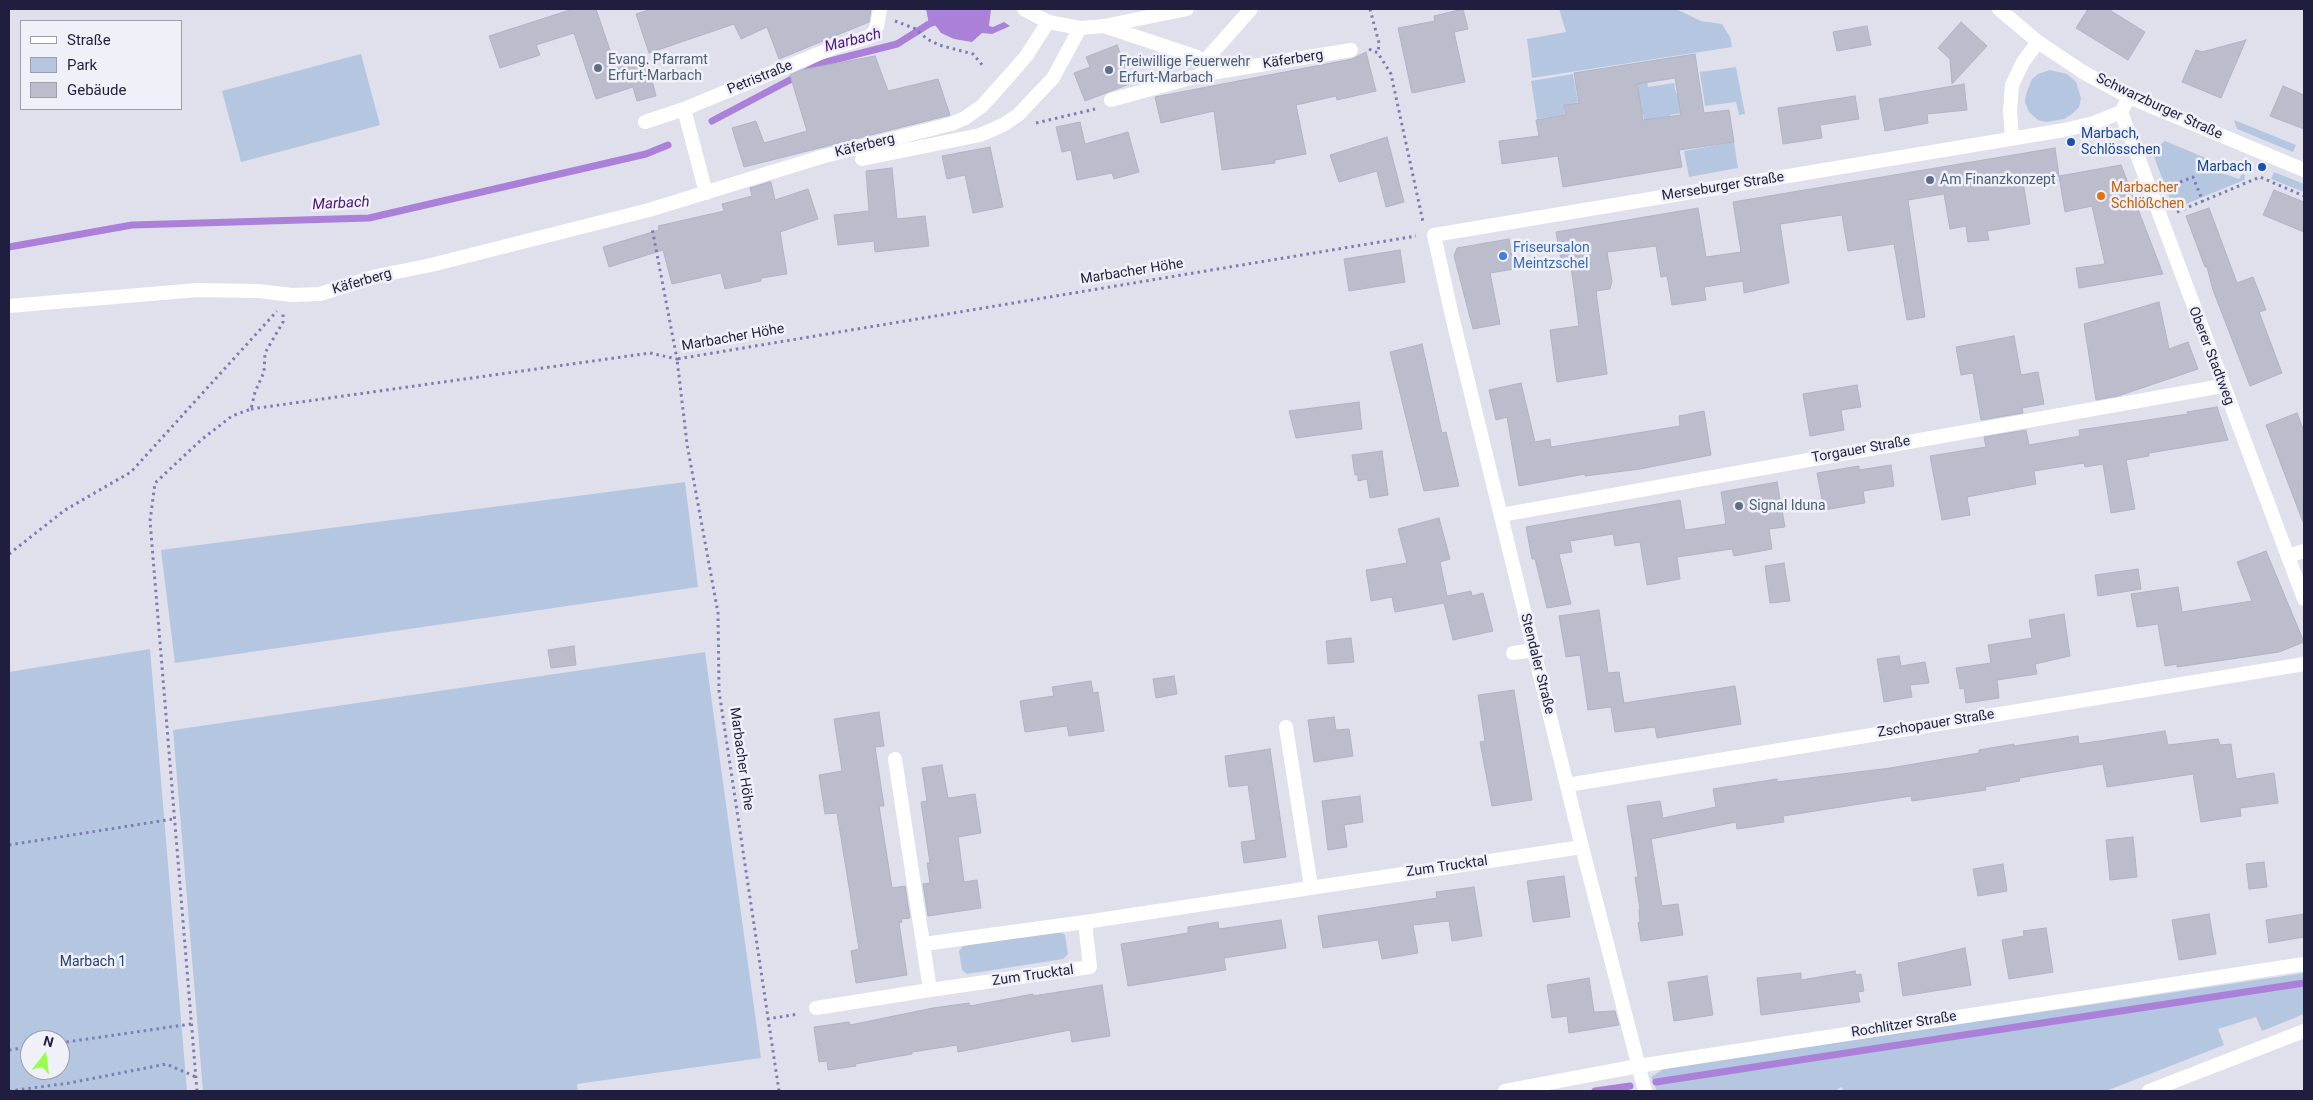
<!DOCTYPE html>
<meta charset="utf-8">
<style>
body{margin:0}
#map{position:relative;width:2313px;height:1100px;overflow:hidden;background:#dfe0ec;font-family:Roboto,sans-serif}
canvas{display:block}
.frame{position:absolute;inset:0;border:10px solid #201e3e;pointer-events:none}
.legend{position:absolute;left:20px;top:20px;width:162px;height:90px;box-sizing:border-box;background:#f0f1f8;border:1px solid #9d9dae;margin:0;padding:6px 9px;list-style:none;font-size:15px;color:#201e3e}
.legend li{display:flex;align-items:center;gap:10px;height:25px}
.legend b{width:25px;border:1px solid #9d9dae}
.north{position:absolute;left:20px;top:1030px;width:50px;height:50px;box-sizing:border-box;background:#f0f1f8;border:1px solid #9d9dae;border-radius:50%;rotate:15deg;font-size:14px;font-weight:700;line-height:20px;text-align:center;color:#201e3e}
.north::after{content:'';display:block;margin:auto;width:18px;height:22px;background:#95ff4a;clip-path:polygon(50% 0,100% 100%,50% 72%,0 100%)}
</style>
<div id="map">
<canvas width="2313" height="1100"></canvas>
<div class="frame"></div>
<ul class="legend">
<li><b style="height:6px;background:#fff"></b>Straße</li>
<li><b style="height:14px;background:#b5c6e0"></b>Park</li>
<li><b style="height:14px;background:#bbbdcd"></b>Gebäude</li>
</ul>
<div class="north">N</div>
</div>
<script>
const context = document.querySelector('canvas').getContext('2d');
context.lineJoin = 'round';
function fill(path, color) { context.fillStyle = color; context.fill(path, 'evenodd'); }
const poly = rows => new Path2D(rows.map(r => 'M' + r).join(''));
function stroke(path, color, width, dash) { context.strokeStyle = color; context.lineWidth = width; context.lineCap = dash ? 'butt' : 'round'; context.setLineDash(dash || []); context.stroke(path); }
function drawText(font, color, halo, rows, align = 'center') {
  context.font = font + ' Roboto,sans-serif'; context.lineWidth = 5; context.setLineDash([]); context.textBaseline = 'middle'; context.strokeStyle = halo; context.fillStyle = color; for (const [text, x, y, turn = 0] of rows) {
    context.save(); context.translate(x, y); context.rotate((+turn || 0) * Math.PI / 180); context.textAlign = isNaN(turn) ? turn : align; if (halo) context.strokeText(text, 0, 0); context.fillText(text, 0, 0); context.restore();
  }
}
const green = poly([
 [1559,9,1676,9,1701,21,1722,24,1730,37,1732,47,1532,78,1527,39,1566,32],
 [361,54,380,125,241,162,222,91],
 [1644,63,1648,87,1674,83,1676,93,1699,90,1682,113,1670,115,1671,135,1648,138,1643,114,1626,116,1618,68],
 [1736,67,1745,114,1739,115,1736,102,1705,106,1700,72],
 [2050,70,2067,74,2076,82,2081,98,2079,107,2072,114,2064,119,2046,122,2038,120,2029,112,2025,102,2026,94,2032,79,2038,74],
 [1573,74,1578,102,1564,105,1565,115,1537,119,1531,81],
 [2234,120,2296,145,2293,152,2237,129],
 [2165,141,2225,166,2222,173,2239,179,2242,174,2245,175,2244,180,2174,209,2154,157,2155,149],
 [1734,142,1738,168,1689,177,1684,151],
 [2274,172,2304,184,2304,192,2271,179],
 [685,482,698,587,175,663,161,550],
 [150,649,187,1091,9,1091,9,672],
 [30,1040,60,1040,60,1070,30,1070],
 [705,652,761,1058,577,1084,578,1091,203,1091,173,730],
 [1059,931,1065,935,1068,954,1063,959,967,974,962,970,959,951,963,946],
 [2304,973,2304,1014,2262,1031,2256,1017,2218,1029,2224,1045,2106,1091,1844,1091,1841,1087,1835,1091,1657,1091,1651,1077,1665,1068]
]);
const water = poly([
 [926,9,991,9,989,26,993,27,1004,22,1010,26,992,34,982,33,972,42,954,39,941,33,935,25,929,24]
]);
const stream = poly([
 [712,121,822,63,897,44,929,24,938,21],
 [9,247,132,225,369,218,646,154,668,145],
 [1656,1082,2304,983],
 [1595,1091,1630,1086]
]);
const building = poly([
 [573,9,596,9,615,65,646,57,656,96,637,101,633,87,596,99,574,33,536,45,540,55,500,68,489,36,573,9],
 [652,9,871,9,869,22,779,59,767,27,741,39,734,24,649,53,636,14,652,9],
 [1463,9,1468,29,1454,32,1465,82,1412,93,1398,28,1435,21,1434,16,1463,9],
 [2088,9,2108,9,2145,32,2128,60,2076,28,2088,9],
 [1961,22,1987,46,1952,84,1950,59,1938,48,1961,22],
 [1867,26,1871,45,1837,51,1833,32,1867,26],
 [2246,40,2221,98,2182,82,2196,50,2202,52,2246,40],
 [1117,45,1132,83,1085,101,1074,73,1090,67,1086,57,1117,45],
 [1366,52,1376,91,1337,100,1336,96,1296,105,1306,154,1275,160,1275,163,1222,170,1214,111,1161,123,1155,97,1352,59,1366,52],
 [1695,54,1704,113,1729,110,1734,142,1679,150,1682,167,1563,187,1558,156,1502,164,1499,141,1539,136,1536,120,1566,115,1564,105,1579,103,1574,73,1695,54],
 [1675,78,1681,115,1643,120,1637,84,1675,78],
 [875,56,888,91,938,79,950,115,744,167,732,128,756,121,764,143,807,131,790,75,801,70,875,56],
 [1964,84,1967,110,1927,114,1928,123,1885,131,1879,99,1964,84],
 [2283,86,2304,95,2304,129,2270,116,2283,86],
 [1855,96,1859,119,1820,125,1822,138,1783,144,1778,108,1855,96],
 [1080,122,1085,144,1128,132,1139,172,1114,179,1112,173,1077,180,1071,150,1062,152,1056,127,1080,122],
 [1387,137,1404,202,1386,207,1377,171,1339,182,1330,155,1387,137],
 [990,147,1003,207,973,213,965,175,947,179,942,156,990,147],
 [2055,148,2059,176,2023,182,2030,224,1987,231,1989,240,1968,242,1966,226,1950,229,1944,194,1908,200,1925,317,1907,320,1894,244,1848,251,1842,215,1780,224,1789,283,1744,293,1743,281,1704,287,1706,300,1672,305,1667,276,1661,277,1656,246,1607,252,1612,281,1610,289,1596,291,1607,374,1557,382,1550,330,1579,326,1570,259,1561,260,1556,232,1698,208,1706,257,1741,252,1733,202,2055,148],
 [2121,165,2163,274,2079,288,2076,268,2105,264,2092,206,2065,212,2059,176,2121,165],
 [892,168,897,219,925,216,929,246,875,252,874,241,838,245,834,215,869,211,866,171,892,168],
 [769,182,771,182,775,200,808,189,818,219,780,232,787,274,761,278,761,281,725,289,721,273,672,284,663,250,609,267,603,247,659,230,658,226,724,211,722,204,752,196,750,188,769,182],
 [2274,190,2304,202,2304,232,2263,215,2274,190],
 [2209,208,2237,283,2253,277,2266,310,2259,312,2282,373,2250,386,2213,290,2207,267,2205,267,2186,216,2209,208],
 [1509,239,1514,269,1490,273,1500,324,1473,329,1454,256,1457,248,1509,239],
 [1400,250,1405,282,1349,291,1344,259,1400,250],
 [2159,302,2169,349,2188,342,2198,369,2118,396,2096,400,2084,324,2159,302],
 [2014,336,2021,375,2038,372,2044,404,2022,408,2023,413,1981,420,1973,373,1961,375,1956,347,2014,336],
 [1422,344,1442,433,1446,432,1459,486,1424,491,1390,352,1422,344],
 [1521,383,1535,442,1550,439,1551,447,1680,426,1679,416,1704,411,1711,455,1640,469,1585,476,1585,474,1519,486,1507,417,1496,420,1489,390,1521,383],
 [1857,385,1861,407,1841,410,1844,430,1810,436,1803,394,1857,385],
 [1359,402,1362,429,1296,438,1289,411,1359,402],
 [2217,407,2228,440,2149,453,2149,456,2126,460,2135,509,2111,513,2103,464,2085,467,2084,463,2034,471,2036,484,1967,497,1970,515,1942,520,1930,456,1986,447,1984,437,2026,430,2029,445,2080,436,2079,430,2188,414,2187,412,2217,407],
 [2297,413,2304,431,2303,522,2266,425,2297,413],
 [1382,451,1388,495,1370,498,1367,479,1358,481,1358,475,1355,475,1352,455,1382,451],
 [1891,465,1894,486,1863,491,1865,503,1824,510,1817,473,1859,466,1859,470,1891,465],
 [1777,482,1785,527,1769,529,1772,549,1734,556,1732,549,1677,557,1680,579,1647,585,1640,542,1615,546,1613,534,1570,541,1572,552,1559,554,1571,604,1547,608,1535,559,1532,559,1526,527,1680,500,1685,530,1726,524,1721,492,1777,482],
 [1439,518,1450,559,1440,562,1447,596,1471,591,1472,596,1483,593,1493,631,1453,640,1444,603,1395,612,1392,597,1371,601,1366,570,1407,563,1398,529,1439,518],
 [2266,551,2304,642,2279,652,2177,667,2177,664,2165,666,2158,624,2137,627,2131,594,2178,587,2182,612,2252,601,2237,562,2266,551],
 [1784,563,1790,601,1770,603,1765,566,1784,563],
 [2138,569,2141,589,2098,596,2095,575,2138,569],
 [1599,610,1608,673,1619,672,1624,703,1735,686,1741,724,1657,738,1655,727,1615,732,1611,707,1588,710,1580,655,1566,657,1559,616,1599,610],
 [2064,614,2070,656,2035,664,2037,674,1997,680,1999,698,1966,703,1964,688,1960,689,1956,668,1991,663,1988,645,2032,638,2029,620,2064,614],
 [1351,638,1354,662,1328,664,1326,641,1351,638],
 [574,646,576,665,551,668,548,650,574,646],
 [1899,656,1901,666,1925,662,1929,683,1910,685,1912,697,1884,702,1877,659,1899,656],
 [1174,676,1177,694,1156,698,1153,679,1174,676],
 [1091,681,1093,693,1098,692,1104,731,1069,736,1067,726,1025,732,1020,701,1054,696,1052,687,1091,681],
 [1514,690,1532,800,1492,806,1480,742,1485,741,1478,695,1514,690],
 [879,712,884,746,875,747,884,806,879,806,892,888,905,886,910,918,901,919,902,922,899,923,907,975,856,983,851,951,859,949,837,813,825,814,819,775,842,771,834,719,879,712],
 [1334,717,1336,730,1349,729,1353,756,1314,762,1308,720,1334,717],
 [2165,731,2168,745,2218,739,2220,745,2231,744,2236,779,2274,773,2278,803,2240,808,2241,816,2201,822,2193,774,2107,787,2103,764,2019,778,2020,781,1985,787,1986,790,1912,801,1911,796,1783,816,1784,822,1737,829,1736,822,1651,839,1662,906,1678,904,1683,935,1641,941,1638,923,1640,922,1639,910,1640,909,1635,877,1638,877,1627,806,1660,801,1663,818,1716,807,1713,789,1777,779,1777,782,1890,768,1979,753,1979,750,2014,744,2014,746,2078,736,2079,744,2165,731],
 [1270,749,1286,857,1244,863,1241,842,1256,840,1248,785,1229,787,1225,756,1270,749],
 [942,765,948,798,975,794,981,833,958,837,964,882,977,880,981,908,928,916,923,884,930,883,927,863,930,863,921,802,927,801,922,768,942,765],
 [1360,796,1363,822,1344,825,1347,847,1328,850,1322,801,1360,796],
 [2133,837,2137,877,2110,880,2106,840,2133,837],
 [2264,862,2267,887,2249,889,2246,864,2264,862],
 [2003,864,2007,891,1978,896,1973,869,2003,864],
 [1564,876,1570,917,1533,922,1527,881,1564,876],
 [1474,887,1482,936,1452,941,1449,921,1413,925,1418,953,1382,959,1378,940,1323,948,1318,916,1437,898,1436,892,1474,887],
 [2209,914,2216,954,2179,960,2172,920,2209,914],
 [2304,914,2304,937,2269,943,2266,920,2304,914],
 [1281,920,1286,948,1224,958,1226,970,1128,986,1121,944,1188,933,1188,927,1218,922,1219,929,1281,920],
 [2046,928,2053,972,2009,979,2002,940,2024,936,2023,931,2046,928],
 [1965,948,1971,985,1903,996,1898,963,1965,948],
 [1855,971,1856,975,1861,974,1864,991,1858,992,1860,1002,1761,1015,1757,978,1801,973,1801,980,1855,971],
 [1707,976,1713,1015,1674,1021,1668,982,1707,976],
 [1589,978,1594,1012,1615,1011,1619,1025,1569,1033,1567,1016,1552,1018,1547,985,1589,978],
 [1102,985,1110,1036,1072,1042,1070,1030,958,1052,957,1045,912,1052,912,1054,855,1064,856,1066,828,1070,827,1061,819,1062,814,1027,849,1022,850,1025,933,1008,969,1003,970,1006,1033,994,1033,996,1102,985]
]);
const path = poly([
 [1370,9,1379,43,1378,53],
 [895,21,916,29,927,39,939,45,973,54,983,66],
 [1369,49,1378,53,1391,74,1423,222],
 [1036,123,1095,109],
 [2168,187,2193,177,2203,202],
 [2177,212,2260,177,2304,196],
 [251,409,650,353,677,359,652,228],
 [9,554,65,510,131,472,277,311],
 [9,845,173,819],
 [767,1019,799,1014],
 [60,1043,191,1024],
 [9,1050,30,1047],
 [9,1091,70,1083,166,1064,196,1077],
 [197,1091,150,521,155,483,201,440,232,416,251,409,255,392,264,372,265,353,283,322,283,312],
 [779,1091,719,691,718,613,687,444,677,359,1416,236]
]);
const service = poly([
 [1104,26,1197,57,1203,63],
 [1204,71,1203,63,1251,9],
 [1111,100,1205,74,1351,50],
 [684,109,706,193],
 [645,122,684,109,835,47,869,37,874,32],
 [862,159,980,135,1003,125,1018,115,1053,78,1080,28],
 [649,210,821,157,951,124,965,118,982,106,1009,76],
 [1513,653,1534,650],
 [1505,1091,1638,1066]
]);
const minor = poly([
 [874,32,877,26,880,9],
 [1009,76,1027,55,1048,22],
 [2121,112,2304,599],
 [2012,139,2010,111,2012,85,2023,62,2038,42],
 [9,306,198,290,258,291,292,295,320,294,377,276,431,265,649,210],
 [1501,515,2222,386],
 [2288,556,2304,551],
 [1286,727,1311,887],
 [895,759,930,990,1090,967,1085,922],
 [1567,785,2304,664],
 [924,944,1085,922,1582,847],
 [816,1008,930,990],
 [1638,1066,2304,964],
 [1645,1091,1582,847,1452,316,1434,235,2064,130,2094,123,2121,112,2129,97],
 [2149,1091,2304,1031]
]);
const tertiary = poly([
 [1024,9,1048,22,1080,28,1104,26,1187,9],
 [1999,9,2038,42,2083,72,2129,97,2304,170]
]);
const markers = [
 [598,68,5,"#5c6f8a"],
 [1109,70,5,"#5c6f8a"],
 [2071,142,5,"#1a4fb4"],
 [2262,167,5,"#1a4fb4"],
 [1930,180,5,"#5c6f8a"],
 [2101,196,5,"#e8710a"],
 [1503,256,5,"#3f7fe0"],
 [1739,506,5,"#5c6f8a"]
];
const serviceNames = [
 ["Evang. Pfarramt",608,60],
 ["Erfurt-Marbach",608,76],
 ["Freiwillige Feuerwehr",1119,62],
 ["Erfurt-Marbach",1119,78],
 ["Am Finanzkonzept",1940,180],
 ["Signal Iduna",1749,506]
];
const streetNames = [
 ["Käferberg",1293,60,-9],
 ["Petristraße",760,78,-22],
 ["Schwarzburger Straße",2159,107,25],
 ["Käferberg",865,146,-14],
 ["Merseburger Straße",1723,187,-9],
 ["Marbacher Höhe",1132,272,-9],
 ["Käferberg",362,282,-16],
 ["Marbacher Höhe",733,338,-10],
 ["Oberer Stadtweg",2211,356,69],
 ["Torgauer Straße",1861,450,-10],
 ["Stendaler Straße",1537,664,76],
 ["Zschopauer Straße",1936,724,-9],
 ["Marbacher Höhe",741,759,82],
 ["Zum Trucktal",1447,867,-8],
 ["Zum Trucktal",1033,976,-8],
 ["Rochlitzer Straße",1904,1025,-9]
];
const transitNames = [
 ["Marbach,",2081,134],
 ["Schlösschen",2081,150],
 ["Marbach",2252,167,"right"]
];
const foodNames = [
 ["Marbacher",2111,188],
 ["Schlößchen",2111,204]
];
const shopNames = [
 ["Friseursalon",1513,248],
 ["Meintzschel",1513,264]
];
const parkNames = [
 ["Marbach 1",93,962]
];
const waterNames = [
 ["Marbach",853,41,-14],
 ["Marbach",341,204,-3]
];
fill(green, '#b5c6e0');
fill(water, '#ab80d8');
stroke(stream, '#ab80d8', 7);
fill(building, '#bbbdcd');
stroke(building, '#b1b2c6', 1);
stroke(path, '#7d7cb3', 3, [2.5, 4]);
stroke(service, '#fff', 14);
stroke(minor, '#fff', 14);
stroke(tertiary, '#fff', 14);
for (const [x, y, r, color] of markers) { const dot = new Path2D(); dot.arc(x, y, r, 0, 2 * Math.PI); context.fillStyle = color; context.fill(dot); stroke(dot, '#f0f1f8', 2); }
drawText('14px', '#4e5e75', '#f0f1f8', serviceNames, 'left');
drawText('14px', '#201e3e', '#f0f1f8', streetNames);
drawText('14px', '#164399', '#f0f1f8', transitNames, 'left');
drawText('14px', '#c56008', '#f0f1f8', foodNames, 'left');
drawText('14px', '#366cbe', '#f0f1f8', shopNames, 'left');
drawText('14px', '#243b79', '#f0f1f8', parkNames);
drawText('italic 15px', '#4a1280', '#f0f1f8', waterNames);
</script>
